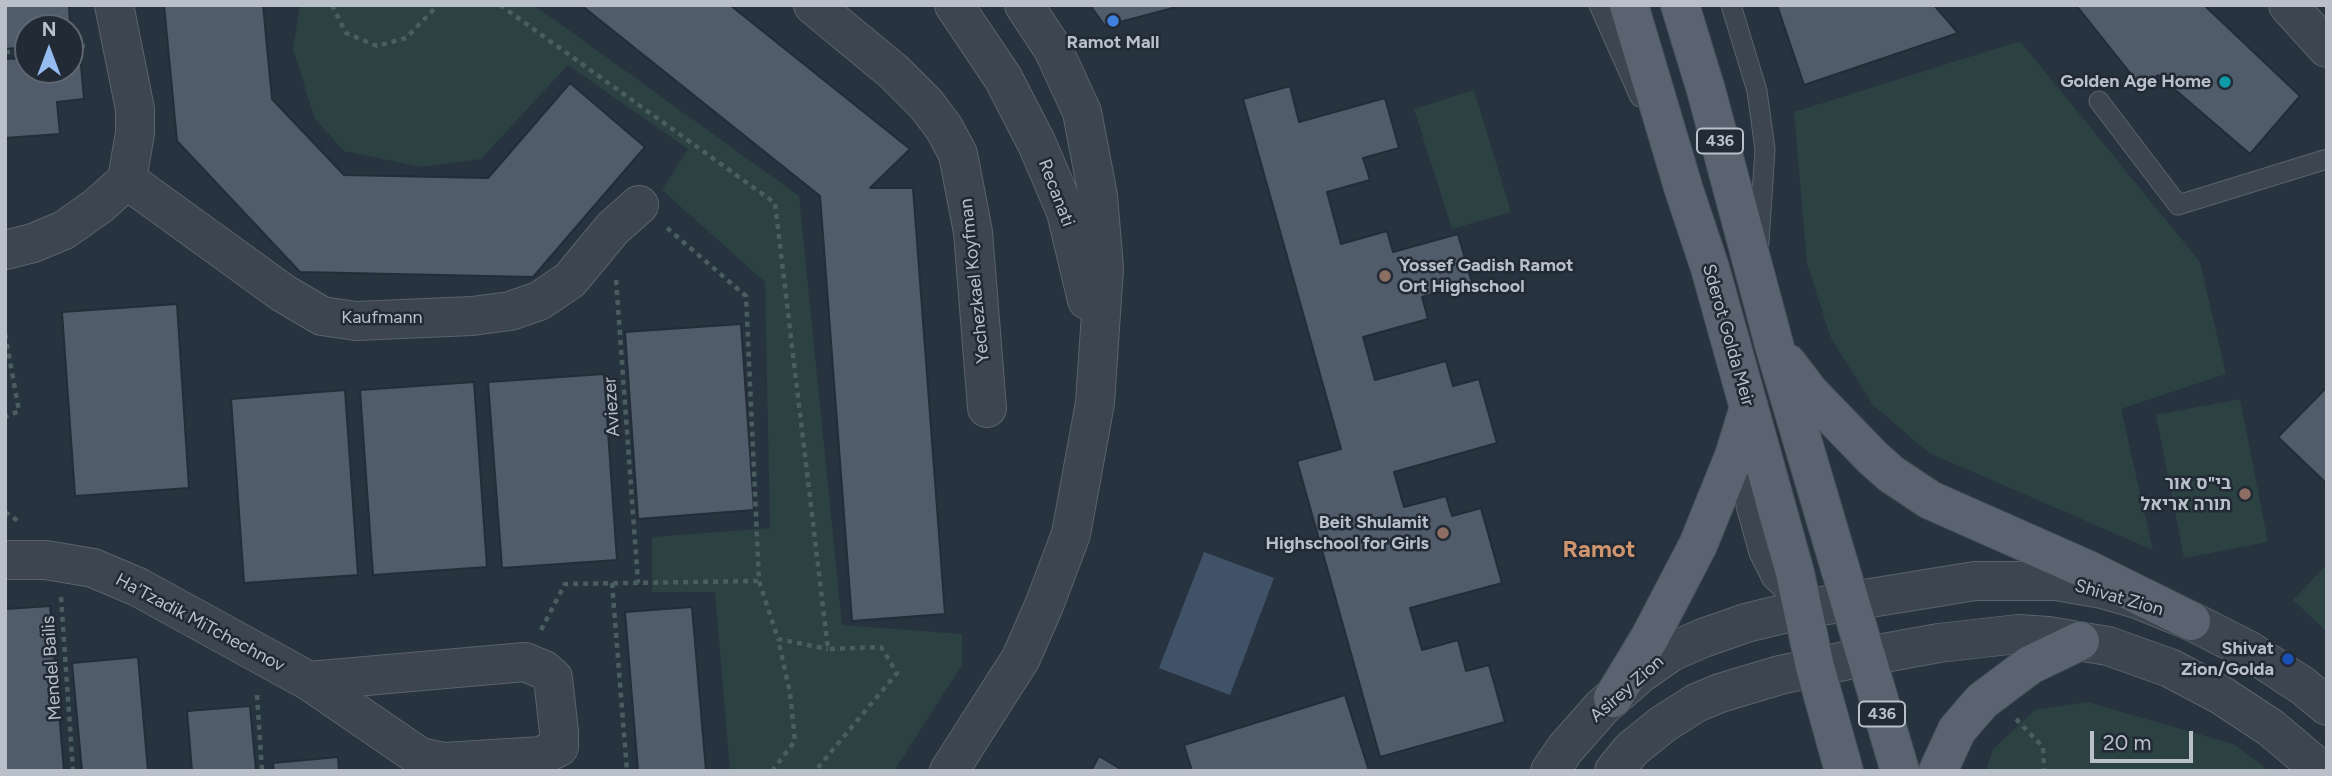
<!DOCTYPE html>
<meta charset="utf-8">
<style>
body{margin:0}
#map{position:relative;width:2332px;height:776px;overflow:hidden;background:#283340;font-family:Figtree,sans-serif}
canvas{display:block}
.frame{position:absolute;inset:0;border:7px solid #b9c0ca;pointer-events:none}
.north{position:absolute;left:14px;top:14px;width:70px;height:70px;box-sizing:border-box;background:#212a35;border:2px solid #5e6671;border-radius:50%;rotate:0deg;font-size:19px;font-weight:700;line-height:28px;text-align:center;color:#b9c0ca}
.north::after{content:'';display:block;margin:auto;width:24px;height:32px;background:#96bdf2;clip-path:polygon(50% 0,100% 100%,50% 72%,0 100%)}
.scale{position:absolute;left:2090px;top:731px;width:103px;height:32px;box-sizing:border-box;border:4px solid #b9c0ca;border-top:0;padding-left:9px;font-size:21px;line-height:24px;white-space:nowrap;color:#b9c0ca;-webkit-text-stroke:5px #212a35;paint-order:stroke}
</style>
<div id="map">
<canvas width="2332" height="776"></canvas>
<div class="frame"></div>
<div class="north">N</div>
<div class="scale">20 m</div>
</div>
<script>
const context = document.querySelector('canvas').getContext('2d');
context.lineJoin = 'round';
function fill(path, color) { context.fillStyle = color; context.fill(path, 'evenodd'); }
const poly = rows => new Path2D(rows.map(r => 'M' + r).join(''));
function stroke(path, color, width, dash) { context.strokeStyle = color; context.lineWidth = width; context.lineCap = dash ? 'butt' : 'round'; context.setLineDash(dash || []); context.stroke(path); }
function drawText(font, color, halo, rows, align = 'center') {
  context.font = font + ' Figtree,Heebo,sans-serif'; context.lineWidth = 5; context.setLineDash([]); context.textBaseline = 'middle'; context.strokeStyle = halo; context.fillStyle = color; for (const [text, x, y, turn = 0] of rows) {
    context.save(); context.translate(x, y); context.rotate((+turn || 0) * Math.PI / 180); context.textAlign = isNaN(turn) ? turn : align; if (halo) context.strokeText(text, 0, 0); context.fillText(text, 0, 0); context.restore();
  }
}
const green = poly([
 [300,5,534,5,799,196,842,625,962,634,962,665,894,771,730,771,715,592,652,592,652,537,770,528,765,282,662,190,688,149,568,65,481,159,420,167,344,151,315,119,293,49],
 [2020,41,2200,262,2226,374,2121,409,2153,550,1929,453,1873,405,1831,338,1807,264,1794,112],
 [1474,90,1511,212,1452,229,1414,109],
 [2240,399,2268,542,2184,558,2156,415],
 [2327,564,2327,632,2293,600],
 [2087,702,2233,744,2270,771,1986,771,1993,749,2035,710]
]);
const water = poly([
 [1204,552,1274,578,1230,695,1159,668]
]);
const building = poly([
 [5,5,69,5,71,44,70,28,28,28,28,47,5,49,5,5],
 [164,5,263,5,272,99,344,175,488,178,570,83,645,147,533,277,300,272,177,141,164,5],
 [581,5,730,5,910,149,870,188,913,188,945,614,852,621,820,196,581,5],
 [1090,5,1184,5,1105,26,1090,5],
 [1777,5,1934,5,1958,33,1804,85,1777,5],
 [2076,5,2204,5,2300,96,2250,154,2158,75,2142,88,2076,5],
 [80,53,84,99,57,102,60,134,5,138,5,59,28,58,28,70,70,70,70,54,80,53],
 [1290,86,1299,122,1385,98,1399,148,1363,158,1370,180,1327,192,1341,244,1387,231,1393,252,1458,234,1472,283,1422,297,1428,319,1363,337,1375,380,1446,361,1453,386,1479,379,1497,443,1394,472,1404,507,1446,496,1452,516,1481,508,1502,583,1410,608,1422,650,1458,640,1466,671,1489,665,1505,722,1380,757,1297,461,1341,449,1243,99,1290,86],
 [177,304,189,488,75,496,62,312,177,304],
 [741,324,754,510,638,519,625,332,741,324],
 [604,374,617,560,502,568,488,382,604,374],
 [474,382,487,567,373,575,360,390,474,382],
 [2327,387,2327,484,2278,437,2327,387],
 [345,390,358,575,244,583,231,399,345,390],
 [50,606,64,771,5,771,5,609,50,606],
 [692,607,706,771,638,771,625,612,692,607],
 [138,657,148,771,82,771,72,663,138,657],
 [1345,695,1369,771,1192,771,1184,745,1345,695],
 [250,706,256,771,192,771,187,711,250,706],
 [1099,756,1124,771,1091,771,1099,756],
 [338,757,339,771,274,771,273,763,338,757]
]);
const path = poly([
 [332,5,346,33,377,46,406,38,438,5],
 [500,5,775,203,828,649,881,647,897,673,815,771],
 [70,47,87,46],
 [5,52,28,51],
 [667,228,746,296,759,581,778,639,828,649],
 [616,280,638,583],
 [5,334,19,411,5,417],
 [5,512,21,523],
 [612,583,627,771],
 [61,597,73,771],
 [541,630,565,584,759,581],
 [257,695,262,771],
 [2016,719,2043,747,2044,771],
 [772,771,795,741,790,693,778,639]
]);
const service = poly([
 [1599,5,1640,97],
 [1731,5,1757,91,1765,149,1759,242],
 [2099,101,2178,205,2327,159],
 [1743,457,1746,506,1759,553,1772,579,1795,601]
]);
const minor = poly([
 [813,5,894,72,926,104,944,128,958,154,973,232,987,408],
 [2288,5,2327,48],
 [127,180,283,293,322,316,356,321,472,316,510,311,539,301,570,280,613,228,639,205],
 [5,250,33,243,64,230,98,206,127,180,135,133,135,109,114,5],
 [5,560,46,560,93,568,138,587,309,681,420,757,444,762,541,756,559,747,559,732,553,678,544,670,525,662,309,681]
]);
const tertiary = poly([
 [954,5,1003,78,1037,144,1066,212,1087,300],
 [949,771,1021,658,1045,603,1071,534,1095,403,1104,268,1098,196,1082,112,1053,49,1024,5],
 [1550,771,1565,749,1602,707,1641,673,1671,652,1703,638,1746,623,1803,609,1975,581,2056,581,2102,589,2137,599,2191,621,2248,650,2303,686,2327,706],
 [1614,771,1632,749,1663,724,1696,703,1720,693,1780,675,1867,656,1939,643,2018,634,2048,636,2108,646,2170,668,2221,695,2271,728,2322,771]
]);
const primary = poly([
 [1629,5,1684,190,1710,268,1795,573,1815,667,1844,771],
 [1680,5,1706,90,1775,348,1900,771],
 [1787,363,1810,393,1873,458,1891,474,1930,500,2086,569,2191,621],
 [1613,698,1650,637,1698,545,1734,456,1749,407],
 [1938,771,1957,730,1982,701,2030,665,2080,641]
]);
const markers = [
 [1113,21,7,"#3f7fe0"],
 [2225,82,7,"#0f9aa8"],
 [1385,276,7,"#8d6e63"],
 [2245,494,7,"#8d6e63"],
 [1443,533,7,"#8d6e63"],
 [2288,659,7,"#1a4fb4"]
];
const shields = [
 [1720,141,46],
 [1882,714,46]
];
const shieldNames = [
 ["436",1720,141],
 ["436",1882,714]
];
const poiNames = [
 ["Ramot Mall",1113,43,"center"],
 ["Golden Age Home",2211,82],
 ["Yossef Gadish Ramot",1399,266,"left"],
 ["Ort Highschool",1399,287,"left"],
 ["בי\"ס אור",2231,484],
 ["תורה אריאל",2231,505],
 ["Beit Shulamit",1429,523],
 ["Highschool for Girls",1429,544],
 ["Shivat",2274,649],
 ["Zion/Golda",2274,670]
];
const streetNames = [
 ["Recanati",1056,193,69],
 ["Yechezkael Koyfman",975,281,-96],
 ["Kaufmann",382,318],
 ["Sderot Golda Meir",1728,335,74],
 ["Aviezer",612,407,-94],
 ["Shivat Zion",2119,598,16],
 ["Ha'Tzadik MiTchechnov",200,623,28],
 ["Mendel Bailis",52,668,-94],
 ["Asirey Zion",1627,689,-41]
];
const districtNames = [
 ["Ramot",1599,550]
];
fill(green, '#2b4142');
fill(water, '#3f5268');
fill(building, '#515c6a');
stroke(building, '#232c37', 2);
stroke(service, '#5a636d', 21);
stroke(minor, '#5a636d', 40);
stroke(tertiary, '#5a636d', 40);
stroke(primary, '#464e59', 40);
stroke(path, '#4a5e60', 4.5, [5, 5]);
stroke(service, '#3c4550', 19);
stroke(minor, '#3c4550', 38);
stroke(tertiary, '#3c4550', 38);
stroke(primary, '#5a6470', 38);
for (const [x, y, r, color] of markers) { const dot = new Path2D(); dot.arc(x, y, r, 0, 2 * Math.PI); context.fillStyle = color; context.fill(dot); stroke(dot, '#212a35', 2.5); }
for (const [x, y, w] of shields) { const box = new Path2D(); box.roundRect(x - w / 2, y - 12.5, w, 25, 5); context.fillStyle = '#212a35'; context.fill(box); stroke(box, '#b9c0ca', 2); }
drawText('bold 16px', '#b9c0ca', null, shieldNames);
drawText('bold 18px', '#b9c0ca', '#212a35', poiNames, 'right');
drawText('18px', '#b9c0ca', '#212a35', streetNames);
drawText('bold 24px', '#cf956e', '#212a35', districtNames);
</script>
